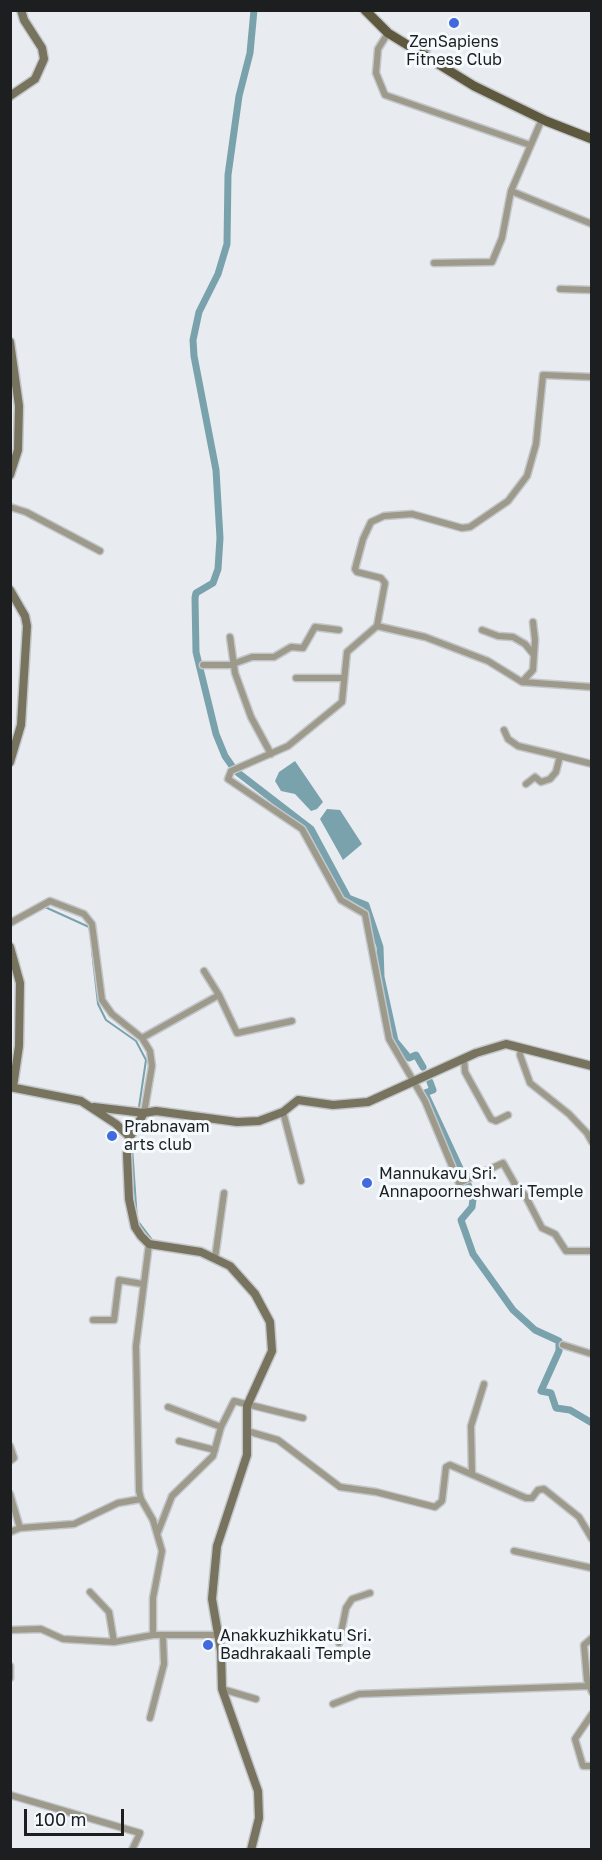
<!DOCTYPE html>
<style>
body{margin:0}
#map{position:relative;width:602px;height:1860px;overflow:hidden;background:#e8ecf0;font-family:"Golos Text",sans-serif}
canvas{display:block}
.frame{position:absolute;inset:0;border:12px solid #1c1e1f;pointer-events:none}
.scale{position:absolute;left:24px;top:1809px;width:100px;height:27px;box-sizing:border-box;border:3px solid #1c1e1f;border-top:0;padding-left:8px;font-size:18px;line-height:21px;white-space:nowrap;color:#1c1e1f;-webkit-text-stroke:4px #f5fafe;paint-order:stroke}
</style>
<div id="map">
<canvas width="602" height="1860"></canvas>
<div class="frame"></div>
<div class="scale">100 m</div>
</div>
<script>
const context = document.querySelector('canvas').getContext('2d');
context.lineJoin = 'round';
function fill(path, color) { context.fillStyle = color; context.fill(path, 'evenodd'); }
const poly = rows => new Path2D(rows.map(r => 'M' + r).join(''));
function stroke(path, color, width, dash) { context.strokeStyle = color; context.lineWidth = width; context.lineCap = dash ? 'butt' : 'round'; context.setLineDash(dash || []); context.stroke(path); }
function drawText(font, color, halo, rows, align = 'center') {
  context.font = font + ' "Golos Text",sans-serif'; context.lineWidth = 6; context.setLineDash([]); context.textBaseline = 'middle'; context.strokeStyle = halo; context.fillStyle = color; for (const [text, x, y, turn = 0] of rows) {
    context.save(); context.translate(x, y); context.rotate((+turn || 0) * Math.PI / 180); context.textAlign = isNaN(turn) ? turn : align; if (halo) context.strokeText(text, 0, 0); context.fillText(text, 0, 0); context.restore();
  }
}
const water = poly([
 [295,761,323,802,317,809,311,811,295,794,281,791,275,781,279,772],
 [327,809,340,810,362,844,343,860,320,819]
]);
const stream = poly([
 [45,907,89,927,91,936],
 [92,951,98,1004,106,1020,136,1041,146,1060,139,1107],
 [132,1147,137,1220,153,1241]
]);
const canal = poly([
 [232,766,225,756,216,734,196,652,195,598,196,593,213,583,218,569,220,538,216,470,194,356,193,340,199,312,218,274,227,244,228,175,239,96,250,53,254,10],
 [237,772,311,829,348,898,366,905,380,947,381,977,395,1041,409,1058,416,1055,423,1067],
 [430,1082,433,1090,425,1093,464,1177],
 [468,1184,473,1199,472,1207,461,1220,473,1254,513,1310,535,1330,559,1341,559,1351,541,1391,551,1393,556,1408,570,1410,592,1423]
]);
const street = poly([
 [388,33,378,49,376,73,385,95,530,145],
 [422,54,431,44,445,37],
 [511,191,592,224],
 [434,263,492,262,502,238,511,191,542,119],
 [560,289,592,290],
 [10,507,26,512,100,551],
 [377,626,385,583,381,578,357,572,355,569,363,539,371,522,384,516,412,514,462,528,470,527,508,501,527,476,536,444,543,375,592,377],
 [482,630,498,636,513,637,525,644,534,655],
 [230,637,235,673,251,717,271,754],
 [203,665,230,665,252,657,274,657,291,647,303,648,315,627,339,630],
 [296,678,344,678],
 [522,682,533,670,535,640,533,622],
 [592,687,522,682,488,661,425,637,377,626,347,652,342,702,288,746,231,771,228,779,302,829,341,900,365,914,389,1039,425,1101,459,1183,503,1163,516,1186,525,1195,542,1228,555,1234,566,1251,592,1251],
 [504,730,508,739,518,746,560,756],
 [526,784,535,777,541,782,550,779,556,772,560,756,592,764],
 [10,923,50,901,84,914,92,924,102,1000,112,1014,142,1038,150,1051,152,1066,144,1113],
 [204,971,219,995,237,1033,292,1021],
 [142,1038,219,995],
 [521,1048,520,1055,530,1083,569,1114,587,1133,592,1142],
 [464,1059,465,1072,491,1119,496,1121,508,1115],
 [283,1112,301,1181],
 [149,1244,136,1346,139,1491,141,1499,153,1520,162,1551,153,1598,153,1635],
 [215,1258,224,1193],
 [93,1320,114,1320,119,1280,143,1284],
 [563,1345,592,1354],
 [168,1407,221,1427],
 [247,1431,278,1440,340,1487,376,1492,435,1507,442,1501,446,1467,450,1465,526,1498,532,1498,538,1490,544,1489,579,1517,592,1539],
 [179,1441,215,1450],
 [10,1446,14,1458,10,1461],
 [472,1473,471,1426,484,1384],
 [10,1494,20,1528],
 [10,1532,20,1528,74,1524,118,1503,141,1499],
 [158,1532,172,1496,213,1456,221,1427,234,1401,303,1418],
 [514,1551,592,1568],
 [90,1592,109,1612,114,1642],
 [10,1630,41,1629,63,1639,114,1642,153,1635,218,1635],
 [592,1638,584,1645,587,1680,592,1692],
 [339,1643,346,1608,352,1599,370,1593],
 [10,1666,10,1678],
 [222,1689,256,1699],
 [333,1704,359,1694,589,1686],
 [592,1714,575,1739,583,1766,592,1766],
 [150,1718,164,1664,163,1637],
 [10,1795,140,1833,132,1850]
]);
const secondary = poly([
 [10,96,35,79,44,59,42,48,24,20,21,10],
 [10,342,19,406,18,450,10,475],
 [10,590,25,616,27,626,21,725,10,762],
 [10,947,20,983,19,1046,13,1087],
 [10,1087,81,1101,116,1124,130,1137],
 [94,1107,144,1113],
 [251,1850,259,1818,258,1791,222,1689,221,1651,212,1599,217,1546,247,1455,247,1406,272,1351,270,1322,255,1294,230,1266,201,1252,149,1244,141,1236,135,1227,129,1199,127,1154,130,1137,144,1113,156,1111,237,1122,259,1121,283,1112,298,1100,333,1105,368,1102,476,1053,506,1044,592,1066]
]);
const primary = poly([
 [365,10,388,33,474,86,546,121,592,139]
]);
const markers = [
 [454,23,6,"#416bdc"],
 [112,1136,6,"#416bdc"],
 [367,1183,6,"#416bdc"],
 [208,1645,6,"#416bdc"]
];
const poiNames = [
 ["ZenSapiens",454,42,"center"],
 ["Fitness Club",454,60,"center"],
 ["Prabnavam",124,1127],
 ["arts club",124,1145],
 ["Mannukavu Sri.",379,1174],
 ["Annapoorneshwari Temple",379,1192],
 ["Anakkuzhikkatu Sri.",220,1636],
 ["Badhrakaali Temple",220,1654]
];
fill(water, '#7aa2ad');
stroke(stream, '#7aa2ad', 2);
stroke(canal, '#7aa2ad', 7);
stroke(street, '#c3c7ca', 9);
stroke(secondary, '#c3c7ca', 11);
stroke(primary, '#c3c7ca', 12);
stroke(street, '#9d9a8c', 6);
stroke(secondary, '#78735f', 8);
stroke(primary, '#5e583f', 9);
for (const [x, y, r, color] of markers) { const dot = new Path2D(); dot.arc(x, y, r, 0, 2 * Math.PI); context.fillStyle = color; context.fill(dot); stroke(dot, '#f5fafe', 2); }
drawText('16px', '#1c1e1f', '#f5fafe', poiNames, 'left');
</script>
